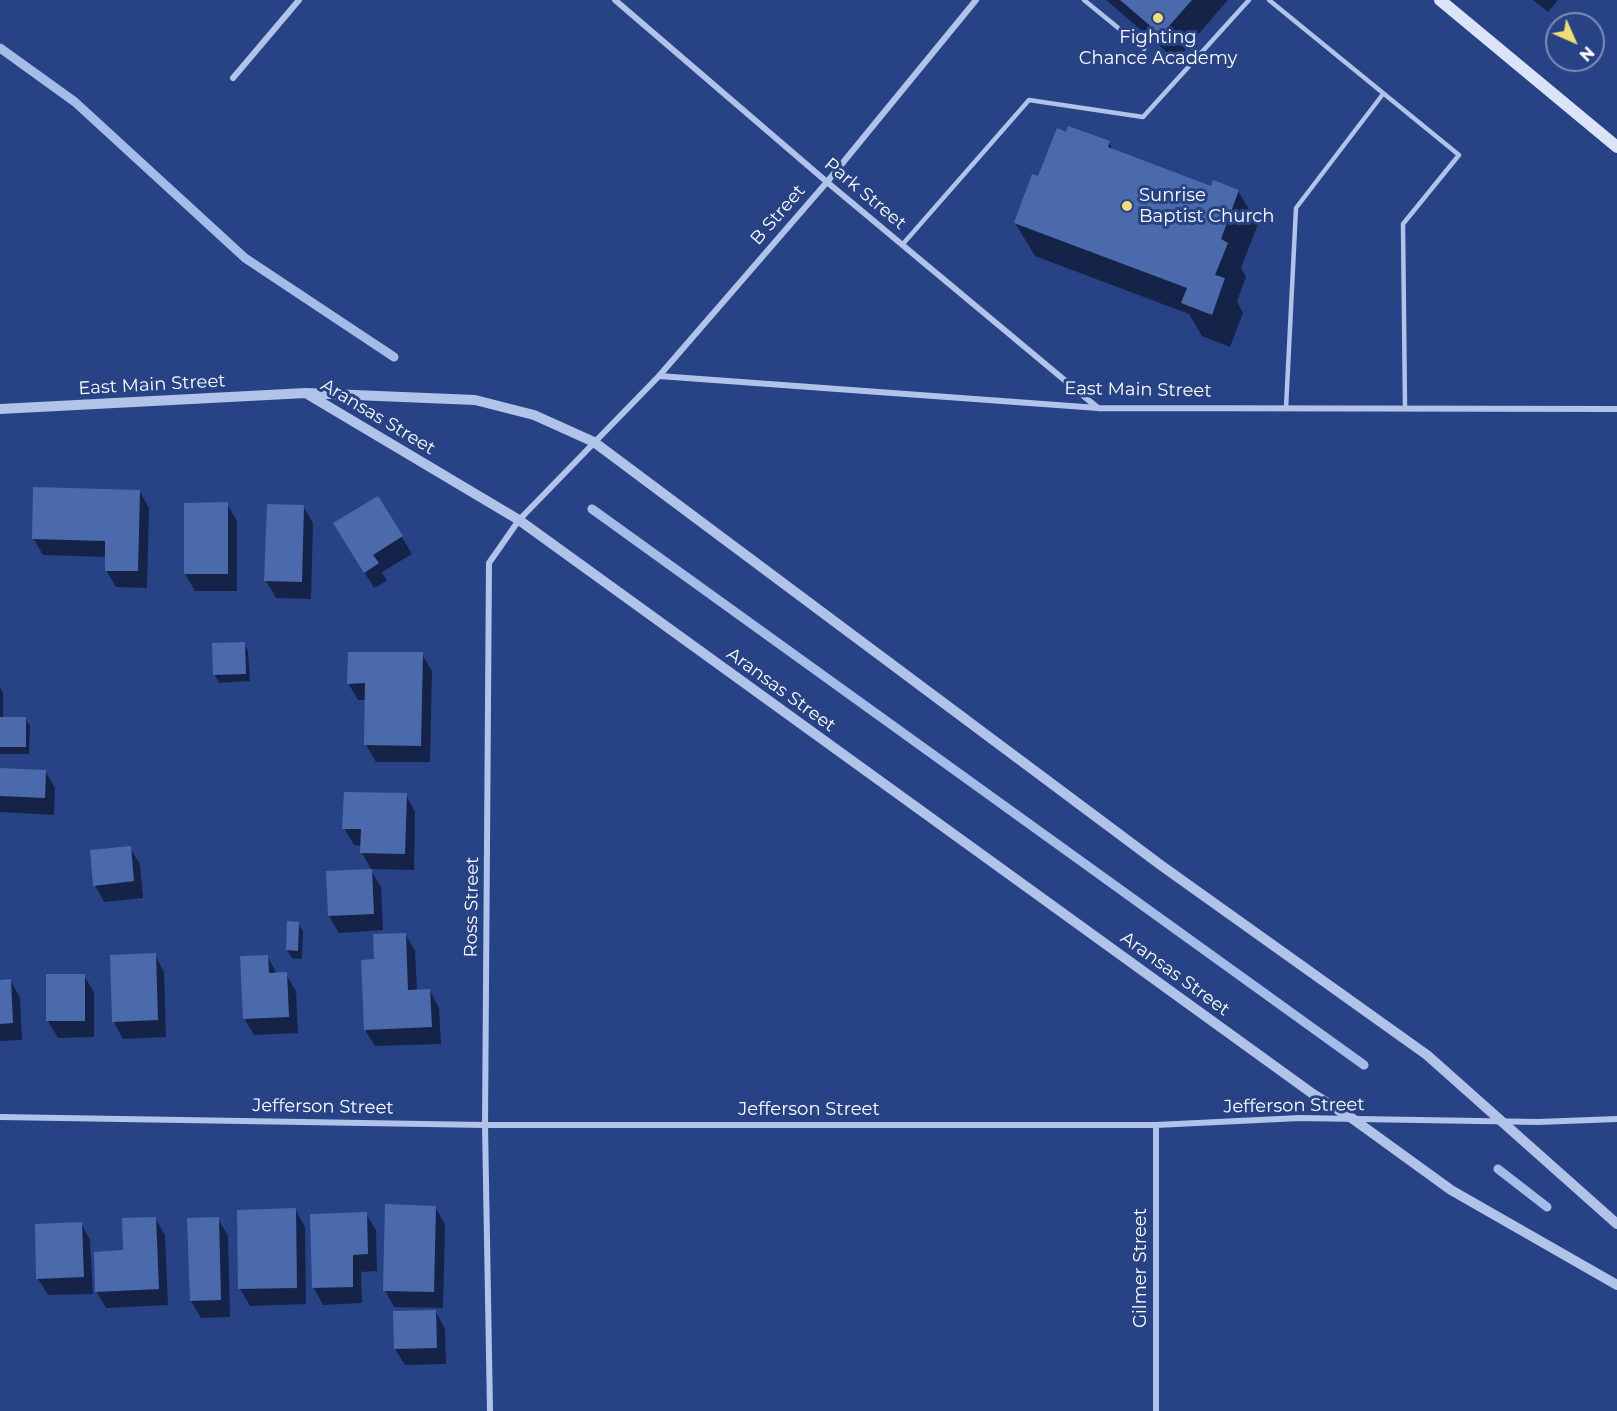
<!DOCTYPE html>
<style>
body{margin:0}
#map{position:relative;width:1617px;height:1411px;overflow:hidden;background:#274385;font-family:Montserrat,sans-serif}
canvas{display:block}
.north{position:absolute;left:1545px;top:12px;width:60px;height:60px;box-sizing:border-box;background:#274385;border:2px solid #7d8eb6;border-radius:50%;rotate:135deg;font-size:16px;font-weight:700;line-height:24px;text-align:center;color:#fff}
.north::after{content:'';display:block;margin:auto;width:21px;height:27px;background:#f0dd77;clip-path:polygon(50% 0,100% 100%,50% 72%,0 100%)}
</style>
<div id="map">
<canvas width="1617" height="1411"></canvas>
<div class="north">N</div>
</div>
<script>
const context = document.querySelector('canvas').getContext('2d');
context.lineJoin = 'round';
function fill(path, color) { context.fillStyle = color; context.fill(path, 'evenodd'); }
const poly = rows => new Path2D(rows.map(r => 'M' + r).join(''));
function stroke(path, color, width, dash) { context.strokeStyle = color; context.lineWidth = width; context.lineCap = dash ? 'butt' : 'round'; context.setLineDash(dash || []); context.stroke(path); }
function drawText(font, color, halo, rows, align = 'center') {
  context.font = font + ' Montserrat,sans-serif'; context.lineWidth = 6; context.setLineDash([]); context.textBaseline = 'middle'; context.strokeStyle = halo; context.fillStyle = color; for (const [text, x, y, turn = 0] of rows) {
    context.save(); context.translate(x, y); context.rotate((+turn || 0) * Math.PI / 180); context.textAlign = isNaN(turn) ? turn : align; if (halo) context.strokeText(text, 0, 0); context.fillText(text, 0, 0); context.restore();
  }
}
const shadow = poly([
 [1106,0,1228,0,1176,60],
 [1533,0,1558,0,1548,12],
 [1067,134,1109,143,1114,151,1212,188,1238,191,1258,224,1241,268,1246,277,1237,301,1243,313,1230,347,1202,336,1189,314,1035,256,1015,223,1039,178],
 [140,492,149,508,147,588,116,587,106,570,107,557,43,555,33,538],
 [378,498,412,554,382,572,387,581,374,588,345,540],
 [185,504,227,504,237,521,237,591,195,591,185,574],
 [269,505,303,506,313,523,311,599,276,598,266,581],
 [244,643,248,651,250,681,219,683,215,675],
 [422,654,432,671,430,762,376,762,366,745,366,700,358,700,348,683],
 [0,687,3,693,3,719,25,718,30,726,29,754,0,754],
 [0,769,45,771,55,788,54,815,0,812],
 [406,795,415,812,414,870,371,869,362,853,362,846,354,845,344,828],
 [130,848,140,864,143,898,104,902,95,885],
 [371,870,381,887,383,930,339,933,329,916],
 [298,923,303,931,302,959,292,958,287,950],
 [406,935,415,951,417,991,430,991,439,1008,441,1044,375,1046,365,1030,376,961],
 [155,955,164,972,166,1037,123,1039,114,1022,111,956],
 [267,956,277,974,286,974,296,991,298,1033,254,1035,244,1018],
 [84,976,94,992,94,1037,58,1038,48,1021],
 [0,981,11,981,20,998,22,1040,0,1041],
 [435,1207,445,1224,443,1308,394,1307,385,1290],
 [296,1210,305,1227,306,1304,250,1306,240,1289],
 [366,1214,376,1230,377,1271,361,1272,362,1303,323,1305,314,1288],
 [155,1218,165,1235,168,1305,106,1308,96,1291,125,1252],
 [218,1219,228,1236,230,1317,201,1318,191,1301],
 [81,1223,90,1240,93,1294,48,1295,38,1279],
 [436,1312,445,1329,446,1364,405,1365,395,1349]
]);
const stream = poly([
 [0,48,75,102,245,258,394,357],
 [592,509,1364,1065],
 [1498,1169,1547,1207]
]);
const building = poly([
 [1120,0,1192,0,1161,35],
 [1068,126,1110,141,1108,147,1211,186,1213,180,1239,190,1221,239,1228,243,1215,275,1225,278,1212,315,1181,303,1187,288,1014,223,1032,174,1038,176,1057,128,1066,132],
 [33,487,140,490,138,571,105,571,105,541,32,539],
 [378,496,403,536,373,555,379,563,364,573,333,523],
 [228,502,228,574,184,574,184,503],
 [267,504,304,505,302,582,264,581],
 [245,642,246,674,213,675,212,643],
 [348,652,423,652,421,746,364,745,365,683,347,684],
 [0,717,26,717,26,747,0,747],
 [0,768,46,770,45,798,0,796],
 [344,792,407,793,405,854,360,853,361,829,342,829],
 [131,846,134,881,93,886,90,850],
 [372,869,374,914,328,916,326,871],
 [287,921,299,922,298,951,286,950],
 [406,933,408,990,430,989,432,1027,364,1030,361,960,374,959,373,934],
 [156,953,158,1020,112,1022,110,955],
 [268,955,269,973,287,972,289,1017,243,1019,240,956],
 [46,974,85,974,85,1021,46,1021],
 [11,979,13,1023,0,1024,0,980],
 [385,1204,436,1206,434,1292,383,1291],
 [296,1208,297,1288,238,1289,237,1210],
 [367,1212,368,1254,353,1255,353,1287,312,1288,310,1214],
 [156,1217,159,1289,95,1292,94,1252,123,1250,122,1218],
 [219,1217,221,1300,190,1301,187,1218],
 [82,1222,84,1277,36,1279,35,1224],
 [436,1310,437,1348,394,1349,393,1311]
]);
const service = poly([
 [1084,0,1144,49],
 [1269,0,1459,155,1403,224,1405,408],
 [902,245,1029,100,1143,117,1249,0],
 [1286,408,1296,208,1383,94]
]);
const minor = poly([
 [615,0,827,182,1098,408],
 [233,78,299,0],
 [659,376,1098,408,1617,409],
 [0,1117,485,1125,1156,1125,1300,1118,1538,1122,1617,1119],
 [490,1411,485,1125,489,563,519,520,659,376,827,182,976,0],
 [1156,1411,1156,1125]
]);
const tertiary = poly([
 [309,395,519,520,1313,1094,1353,1119,1451,1190,1617,1285],
 [0,409,306,393,475,400,534,415,594,442,1162,866,1427,1055,1617,1224]
]);
const secondary = poly([
 [1440,0,1617,147]
]);
const markers = [
 [1158,18,6,"#f0dd77"],
 [1127,206,6,"#f0dd77"]
];
const poiNames = [
 ["Fighting",1158,38],
 ["Chance Academy",1158,59],
 ["Sunrise",1139,196,"left"],
 ["Baptist Church",1139,217,"left"]
];
const streetNames = [
 ["Park Street",865,194,40],
 ["B Street",778,215,-49],
 ["East Main Street",152,385,-3],
 ["East Main Street",1138,390,1],
 ["Aransas Street",378,417,31],
 ["Aransas Street",781,690,36],
 ["Ross Street",472,907,-89],
 ["Aransas Street",1175,974,36],
 ["Jefferson Street",1294,1106,-1],
 ["Jefferson Street",323,1107,1],
 ["Jefferson Street",809,1110],
 ["Gilmer Street",1141,1268,-90]
];
fill(shadow, '#0007');
stroke(stream, '#a6bce8', 9);
fill(building, '#4b6aab');
stroke(service, '#b1c3e8', 4.5);
stroke(minor, '#b1c3e8', 6);
stroke(tertiary, '#b1c3e8', 10);
stroke(secondary, '#dbe3f7', 12);
for (const [x, y, r, color] of markers) { const dot = new Path2D(); dot.arc(x, y, r, 0, 2 * Math.PI); context.fillStyle = color; context.fill(dot); stroke(dot, '#274385', 2); }
drawText('18px', '#fff', '#274385', poiNames);
drawText('18px', '#fff', '#274385', streetNames);
</script>
